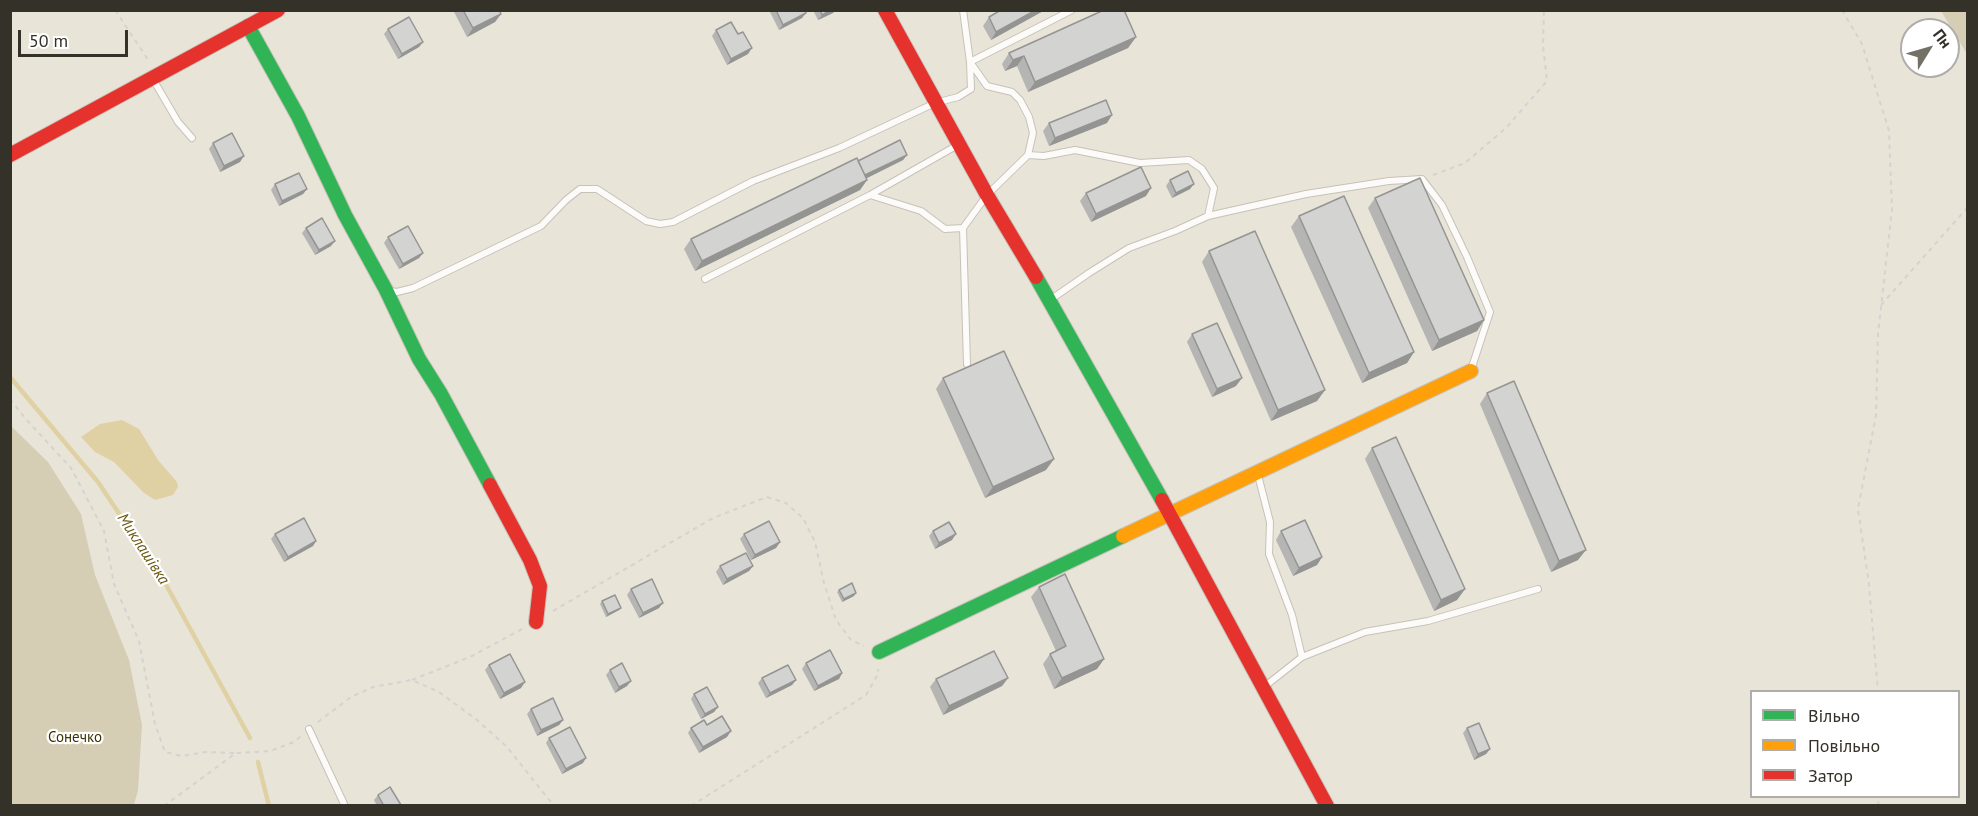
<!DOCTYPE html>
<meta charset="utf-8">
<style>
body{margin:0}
#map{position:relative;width:1978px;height:816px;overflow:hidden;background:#e9e4d8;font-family:"PT Sans",sans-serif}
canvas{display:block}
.frame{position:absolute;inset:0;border:12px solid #343128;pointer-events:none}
.legend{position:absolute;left:1750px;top:690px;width:210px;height:108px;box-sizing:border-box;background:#fff;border:2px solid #aeada9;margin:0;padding:8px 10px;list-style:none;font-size:18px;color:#343128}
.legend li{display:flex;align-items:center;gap:12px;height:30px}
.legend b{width:30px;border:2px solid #aeada9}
.north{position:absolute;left:1900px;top:18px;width:60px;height:60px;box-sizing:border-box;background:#fff;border:2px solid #aeada9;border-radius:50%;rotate:53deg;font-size:16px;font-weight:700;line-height:24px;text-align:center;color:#343128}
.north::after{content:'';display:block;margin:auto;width:21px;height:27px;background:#737066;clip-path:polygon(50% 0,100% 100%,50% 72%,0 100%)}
.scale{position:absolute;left:18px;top:30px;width:110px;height:27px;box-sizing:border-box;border:3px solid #343128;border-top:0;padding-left:8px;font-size:18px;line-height:21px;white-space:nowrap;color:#343128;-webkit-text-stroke:4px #fff;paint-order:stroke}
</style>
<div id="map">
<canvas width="1978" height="816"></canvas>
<div class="frame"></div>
<ul class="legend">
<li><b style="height:8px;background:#30b455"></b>Вільно</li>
<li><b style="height:8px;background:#ff9f0a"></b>Повільно</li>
<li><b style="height:8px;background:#e5322d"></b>Затор</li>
</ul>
<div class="north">Пн</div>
<div class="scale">50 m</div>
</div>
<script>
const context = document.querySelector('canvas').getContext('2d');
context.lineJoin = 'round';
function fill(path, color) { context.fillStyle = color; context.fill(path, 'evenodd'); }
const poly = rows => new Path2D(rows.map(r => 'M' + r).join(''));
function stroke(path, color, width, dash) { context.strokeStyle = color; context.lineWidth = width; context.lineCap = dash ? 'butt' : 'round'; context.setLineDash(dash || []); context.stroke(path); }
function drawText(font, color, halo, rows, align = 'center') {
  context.font = font + ' "PT Sans",sans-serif'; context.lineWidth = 4.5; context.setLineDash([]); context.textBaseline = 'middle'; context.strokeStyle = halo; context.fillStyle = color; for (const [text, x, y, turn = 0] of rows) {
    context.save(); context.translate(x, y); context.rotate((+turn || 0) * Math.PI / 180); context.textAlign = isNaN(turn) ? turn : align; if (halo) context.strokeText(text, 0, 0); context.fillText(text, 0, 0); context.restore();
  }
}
const green = poly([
 [1941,11,1967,11,1967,54],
 [11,426,48,462,81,514,95,575,129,660,142,725,138,790,134,805,11,805]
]);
const water = poly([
 [122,420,139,429,158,460,177,482,178,487,173,495,155,500,144,493,114,462,95,452,81,437,100,424]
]);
const stream = poly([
 [10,377,98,482,164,581,250,738],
 [258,762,269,806]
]);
const path = poly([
 [115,10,149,61],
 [1842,10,1862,44,1889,131,1892,209,1878,334,1876,415,1858,509,1869,584,1878,692],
 [1433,175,1465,163,1506,128,1547,81,1543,45,1544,10],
 [1881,305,1968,207],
 [10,399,25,418,71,468,104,531,114,584,139,641,155,724,165,752,181,756,206,752,236,753],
 [553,611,713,518,767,497,786,503,803,518,815,542,824,583,836,620,851,640,864,646],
 [412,680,470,657,522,629],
 [318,722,351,697,373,687,412,680,439,692,477,720,507,747,554,806],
 [164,806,236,753,270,751,294,742,302,735],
 [691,806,866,695,878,674,878,669],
 [1878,806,1879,796]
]);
const lane = poly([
 [154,81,178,122,192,138],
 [1028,155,1033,133,1029,117,1020,100,1012,92,987,86,970,62,1072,10],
 [870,195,921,211,945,229,963,228],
 [1208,216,1306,194,1389,181,1422,179,1442,205,1467,257,1490,312,1471,370],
 [705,279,870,195,956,146],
 [390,291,397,292,413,288,541,226,566,200,580,189,597,189,646,221,660,224,673,222,753,181,839,148,935,103,958,97,971,89,970,62,963,10],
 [967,364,963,228,987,195,1028,155,1044,156,1075,150,1140,163,1189,160,1202,169,1214,188,1208,216,1175,231,1129,248,1089,273,1050,300],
 [1258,475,1270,522,1269,554,1292,615,1302,657],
 [1264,687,1302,657,1365,632,1428,621,1538,589],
 [309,729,345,806]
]);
const fast = poly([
 [248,26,298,116,345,215,386,290,419,359,441,394,490,485],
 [1036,277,1162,500],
 [879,652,1123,536]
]);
const slow = poly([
 [1123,536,1471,371]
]);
const jam = poly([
 [885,10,987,195,1036,277],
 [10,155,278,10],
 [490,485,530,560,540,586,536,622],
 [1162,500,1327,806]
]);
const wall = poly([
 [453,10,499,10,501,14,495,22,467,37],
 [769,10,805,10,802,18,779,30],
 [813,10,835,10,833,13,818,20],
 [1045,10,991,40,983,26,989,17],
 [388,29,423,42,419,47,398,59,384,34],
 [716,30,748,54,727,65,712,36],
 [1136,37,1128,48,1028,92,1017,66,1005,71,1002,64,1009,53],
 [1049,123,1107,123,1049,146,1043,131],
 [213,143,240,162,220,172,209,149],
 [907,155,903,160,867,178,867,180,860,190,695,271,684,249,691,239,858,161],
 [1170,180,1190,189,1172,198,1166,186],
 [275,184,307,189,303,194,279,206,271,190],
 [1086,193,1146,196,1091,222,1080,201],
 [1375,198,1484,320,1477,331,1432,351,1368,208],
 [1299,216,1414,352,1407,363,1362,383,1291,227],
 [306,228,331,246,315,255,302,233],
 [388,237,423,253,419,258,399,269,384,243],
 [1209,251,1325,390,1317,401,1271,421,1202,262],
 [1192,334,1236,386,1212,397,1187,342],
 [943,378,1046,470,985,498,936,389],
 [1487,393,1578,560,1551,572,1480,404],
 [1372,448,1465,589,1457,600,1434,611,1365,459],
 [933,531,952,540,935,549,929,536],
 [1281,531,1322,557,1317,565,1293,576,1276,540],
 [275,534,316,541,313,546,284,562,271,539],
 [744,534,780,542,776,548,751,560,740,539],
 [720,566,753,566,749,571,723,585,716,572],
 [1039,587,1104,659,1097,669,1054,689,1043,664,1050,654,1056,651,1031,597],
 [631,589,659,608,639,618,627,595],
 [839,590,854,596,842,602,837,592],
 [602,601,619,610,606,617,600,604],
 [806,663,842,673,839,679,814,691,802,669],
 [489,665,521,688,500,699,485,670],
 [610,670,627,686,615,693,606,675],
 [762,678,796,680,792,685,766,698,758,683],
 [1008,678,1002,686,943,715,930,687,936,679],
 [694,694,718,707,714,712,701,719,691,699],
 [531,709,563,720,559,725,537,736,527,714],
 [707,725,727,737,699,753,688,733,691,728],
 [1467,728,1490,749,1486,754,1474,760,1463,733],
 [549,738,583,763,562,774,546,743],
 [378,795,401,806,377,806,374,800]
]);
const shadedWall = poly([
 [831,10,835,10,833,13,818,20,822,15],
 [1036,10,1045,10,991,40,996,32],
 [806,13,802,18,779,30,783,25],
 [501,14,495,22,467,37,473,28],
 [1136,37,1128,48,1028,92,1035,82],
 [423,42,419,47,398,59,402,54],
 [752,48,748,54,727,65,731,59],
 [1024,56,1017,66,1005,71,1013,60],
 [1112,115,1107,123,1049,146,1055,138],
 [907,155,903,160,857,183,860,178],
 [244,156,240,162,220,172,224,166],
 [867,180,860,190,695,271,702,261],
 [1194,184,1190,189,1172,198,1176,193],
 [1151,188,1146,196,1091,222,1096,214],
 [307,189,303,194,279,206,282,201],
 [335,241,331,246,315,255,319,250],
 [423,253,419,258,399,269,403,264],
 [1484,320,1477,331,1432,351,1439,340],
 [1414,352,1407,363,1362,383,1369,373],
 [1242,378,1236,386,1212,397,1217,389],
 [1325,390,1317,401,1271,421,1278,410],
 [1054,459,1046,470,985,498,993,487],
 [956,534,952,540,935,549,939,543],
 [316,541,313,546,284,562,288,557],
 [780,542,776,548,751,560,755,555],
 [1586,550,1578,560,1551,572,1559,561],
 [1322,557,1317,565,1293,576,1299,568],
 [753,566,749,571,723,585,727,579],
 [1465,589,1457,600,1434,611,1441,600],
 [856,593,854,596,842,602,844,599],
 [663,603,659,608,639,618,643,613],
 [621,608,619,610,606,617,608,614],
 [1104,659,1097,669,1054,689,1062,678],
 [842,673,839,679,814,691,818,686],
 [1008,678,1002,686,943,715,949,706],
 [796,680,792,685,766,698,770,693],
 [631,681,627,686,615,693,619,687],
 [525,682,521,688,500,699,504,693],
 [718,707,714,712,701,719,705,714],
 [563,720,559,725,537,736,541,730],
 [731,731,727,737,699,753,703,747],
 [1490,749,1486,754,1474,760,1478,754],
 [586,758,583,763,562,774,566,769]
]);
const building = poly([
 [463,10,499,10,501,14,473,28,463,10],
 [776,10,805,10,806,13,783,25,776,10],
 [820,10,831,10,822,15,820,10],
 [1001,10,1036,10,996,32,989,17,1001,10],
 [1104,10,1124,10,1136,37,1035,82,1024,56,1013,60,1009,53,1104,10],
 [409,17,423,42,402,54,388,29,409,17],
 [731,22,738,34,743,32,752,48,731,59,716,30,731,22],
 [1106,100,1112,115,1055,138,1049,123,1106,100],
 [232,133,244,156,224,166,213,143,232,133],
 [900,140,907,155,865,175,858,161,900,140],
 [857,158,867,180,702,261,691,239,857,158],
 [1141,167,1151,188,1096,214,1086,193,1141,167],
 [1188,171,1194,184,1176,193,1170,180,1188,171],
 [299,173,307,189,282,201,275,184,299,173],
 [1420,178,1484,320,1439,340,1375,198,1420,178],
 [1344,196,1414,352,1369,373,1299,216,1344,196],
 [322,218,335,241,319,250,306,228,322,218],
 [408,226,423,253,403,264,388,237,408,226],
 [1255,231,1325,390,1278,410,1209,251,1255,231],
 [1217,323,1242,378,1217,389,1192,334,1217,323],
 [1004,351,1054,459,993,487,943,378,1004,351],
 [1514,381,1586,550,1559,561,1487,393,1514,381],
 [1396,437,1465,589,1441,600,1372,448,1396,437],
 [304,518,316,541,288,557,275,534,304,518],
 [1305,520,1322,557,1299,568,1281,531,1305,520],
 [769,521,780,542,755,555,744,534,769,521],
 [949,522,956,534,939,543,933,531,949,522],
 [746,553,753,566,727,579,720,566,746,553],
 [1065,574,1104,659,1062,678,1050,654,1066,646,1039,587,1065,574],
 [652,579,663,603,643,613,631,589,652,579],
 [852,583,856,593,844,599,839,590,852,583],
 [615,595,621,608,608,614,602,601,615,595],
 [830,650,842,673,818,686,806,663,830,650],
 [994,651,1008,678,949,706,936,679,994,651],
 [510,654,525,682,504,693,489,665,510,654],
 [622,663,631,681,619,687,610,670,622,663],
 [788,665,796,680,770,693,762,678,788,665],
 [707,687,718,707,705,714,694,694,707,687],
 [553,698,563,720,541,730,531,709,553,698],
 [722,716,731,731,703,747,691,728,704,720,707,725,722,716],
 [1479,723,1490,749,1478,754,1467,728,1479,723],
 [570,727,586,758,566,769,549,738,570,727],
 [390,787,401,805,401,806,384,806,378,795,390,787]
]);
const parkNames = [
 ["Сонечко",75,738]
];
const waterNames = [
 ["Миклашівка",143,549,57]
];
fill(green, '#d6cdb5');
fill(water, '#dfd1a4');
stroke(stream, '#dfd1a4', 4.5);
stroke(lane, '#c6c2b8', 8);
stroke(fast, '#c6c2b8', 16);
stroke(slow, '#c6c2b8', 16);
stroke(jam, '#c6c2b8', 16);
stroke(path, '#d4d3d0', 2, [4.5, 4.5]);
stroke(lane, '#fcfbf9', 6);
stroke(fast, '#30b455', 14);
stroke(slow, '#ff9f0a', 14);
stroke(jam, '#e5322d', 14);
fill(wall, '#b5b5b4');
fill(shadedWall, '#949492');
fill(building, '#d3d3d1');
stroke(building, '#949492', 1.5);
drawText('15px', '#3f3201', '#fff', parkNames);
drawText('italic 16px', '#685610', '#fff', waterNames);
</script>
